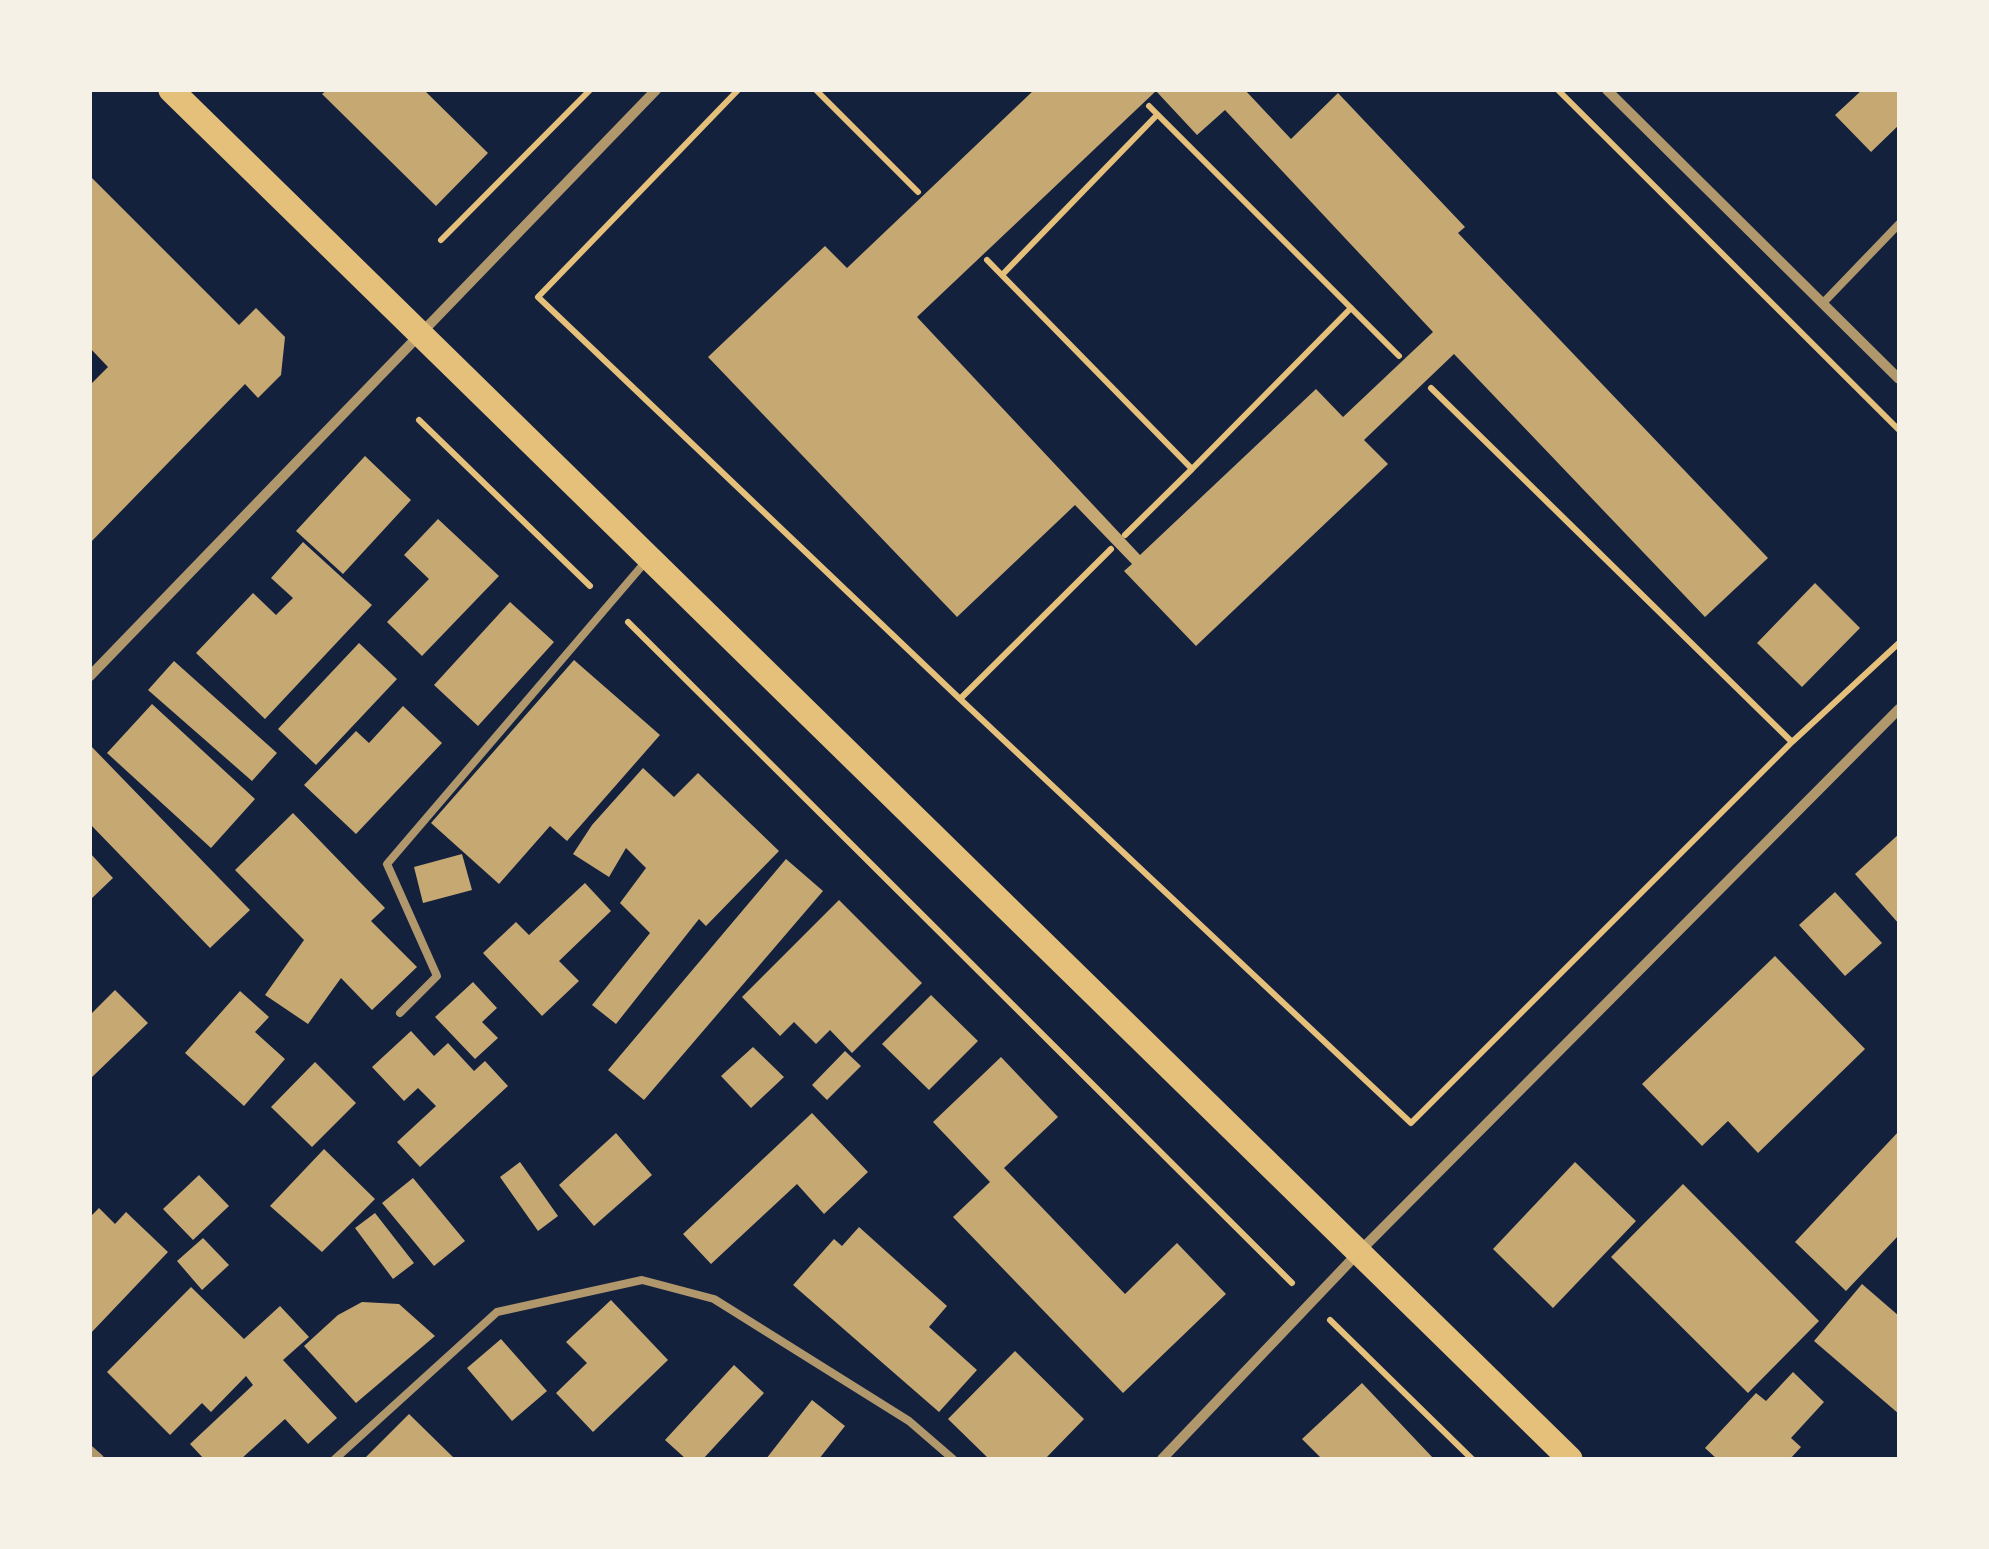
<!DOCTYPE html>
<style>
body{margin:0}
#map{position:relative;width:1989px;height:1549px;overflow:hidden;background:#14213d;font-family:Montserrat,sans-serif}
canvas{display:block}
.frame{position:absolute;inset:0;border:92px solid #f6f1e7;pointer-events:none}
</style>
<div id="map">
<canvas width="1989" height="1549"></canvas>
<div class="frame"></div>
</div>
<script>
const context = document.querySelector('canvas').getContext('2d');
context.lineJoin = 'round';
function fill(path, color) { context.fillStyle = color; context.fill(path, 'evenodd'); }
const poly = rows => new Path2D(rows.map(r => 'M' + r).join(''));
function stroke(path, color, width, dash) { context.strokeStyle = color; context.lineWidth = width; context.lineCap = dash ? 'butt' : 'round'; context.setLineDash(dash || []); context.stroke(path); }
const building = poly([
 [327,90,424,90,488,153,436,206,322,94],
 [1034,90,1245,90,1291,139,1338,93,1465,227,1458,233,1768,558,1705,617,1454,354,1364,440,1388,464,1196,646,1124,571,1132,564,1075,505,957,617,708,357,825,246,847,268],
 [1156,91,1197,135,1225,110,1433,332,1343,417,1316,389,1140,555,917,317],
 [1862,90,1899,90,1899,125,1871,152,1835,115],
 [90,176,239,325,256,308,285,337,281,375,258,398,245,384,90,543,90,385,108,367,90,348],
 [365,456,411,500,343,574,296,531],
 [438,519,499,576,422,656,387,622,429,579,404,555],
 [303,542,372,605,265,719,196,653,253,593,276,615,293,598,271,578],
 [1815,583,1860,628,1802,687,1757,643],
 [510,602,554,642,478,726,434,685],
 [359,643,397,679,316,765,278,729],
 [574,660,660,735,567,841,550,826,499,884,431,823],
 [174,661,277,753,252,781,148,690],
 [152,704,255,799,211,848,107,753],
 [403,706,442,743,356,834,304,785,356,731,369,743],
 [90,745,250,910,210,948,90,824],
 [643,768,674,797,698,773,779,851,706,926,699,919,616,1024,592,1005,650,933,620,903,646,868,626,848,609,877,573,854,592,825],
 [293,813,385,908,371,921,417,967,372,1010,341,978,308,1024,265,995,304,940,235,870],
 [1899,834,1899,924,1855,874],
 [90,853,113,878,90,900],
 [462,854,472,890,423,903,414,867],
 [786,859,823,891,644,1100,608,1070],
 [585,883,611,911,559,961,579,981,542,1016,483,953,516,922,529,935],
 [1835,892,1882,943,1845,976,1799,925],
 [839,900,922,983,852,1053,830,1030,816,1044,794,1022,780,1036,742,997],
 [1775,956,1865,1049,1758,1153,1728,1121,1702,1146,1642,1084],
 [473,982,497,1008,482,1022,498,1038,475,1059,435,1017],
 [115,990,148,1023,90,1079,90,1015],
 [240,991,269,1017,255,1032,285,1059,244,1106,185,1053],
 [931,995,978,1041,929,1090,882,1044],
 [411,1031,434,1056,448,1043,474,1071,485,1061,508,1086,420,1167,397,1142,436,1106,418,1088,404,1101,372,1067],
 [753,1047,784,1077,751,1108,721,1076],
 [845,1051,861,1066,827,1100,812,1085],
 [1001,1057,1058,1117,1004,1168,1125,1294,1177,1243,1226,1294,1123,1393,953,1217,990,1182,933,1122],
 [315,1062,356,1103,312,1147,271,1107],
 [812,1113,868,1172,824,1214,797,1184,711,1264,683,1234],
 [1899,1131,1899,1235,1846,1291,1795,1242],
 [616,1133,652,1175,594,1226,559,1185],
 [324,1149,375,1199,322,1252,270,1206],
 [520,1162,558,1216,538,1231,500,1177],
 [1575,1162,1636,1221,1553,1308,1493,1249],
 [199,1175,229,1206,193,1240,163,1209],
 [413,1178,465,1241,434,1266,382,1203],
 [1683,1184,1819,1321,1748,1393,1611,1257],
 [99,1208,115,1224,126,1212,168,1252,90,1334,90,1217],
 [375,1213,414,1263,393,1279,355,1228],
 [859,1227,947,1306,929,1327,977,1370,939,1412,793,1285,834,1239,842,1246],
 [203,1238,229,1265,202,1290,177,1261],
 [1862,1284,1899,1316,1899,1414,1814,1341],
 [191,1287,244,1339,280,1306,309,1337,283,1360,337,1418,308,1444,285,1419,241,1459,204,1459,190,1444,253,1385,246,1376,211,1412,202,1403,170,1435,107,1372],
 [611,1300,668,1360,593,1432,556,1393,587,1363,566,1342],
 [362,1302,399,1304,435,1336,356,1403,304,1346,338,1315],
 [501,1339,547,1391,512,1421,467,1368],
 [1015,1351,1084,1419,1045,1459,989,1459,948,1419],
 [734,1365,764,1393,703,1459,686,1459,665,1440],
 [1793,1372,1824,1402,1791,1438,1801,1447,1790,1459,1717,1459,1705,1448,1756,1393,1766,1401],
 [1362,1383,1434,1459,1322,1459,1302,1439],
 [812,1400,845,1426,819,1459,766,1459],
 [409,1414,455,1459,364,1459]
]);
const path = poly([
 [738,90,538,297,960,699,1111,549],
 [816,90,918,192],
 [1558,90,1899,430],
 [1149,106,1399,356],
 [441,240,590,90],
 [987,260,1192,469,1351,308],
 [1002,275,1157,115],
 [1431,388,1792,742],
 [419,420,590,586],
 [1125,535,1192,469],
 [628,622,1292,1283],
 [960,699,1411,1123,1792,742,1899,643],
 [1330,1320,1472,1459]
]);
const service = poly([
 [1823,303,1899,224],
 [400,1013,437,976,387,864,647,560],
 [335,1459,497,1312,642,1280,714,1299,909,1421,953,1459]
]);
const minor = poly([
 [1607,90,1899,379],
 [90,676,656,90],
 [90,1451,99,1459],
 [1162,1459,1359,1252,1899,709]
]);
const primary = poly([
 [171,90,1570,1459]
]);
fill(building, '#c6a872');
stroke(path, '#e5c07b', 6);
stroke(service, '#b1986c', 8);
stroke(minor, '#b1986c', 10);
stroke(primary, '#e5c07b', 25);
</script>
